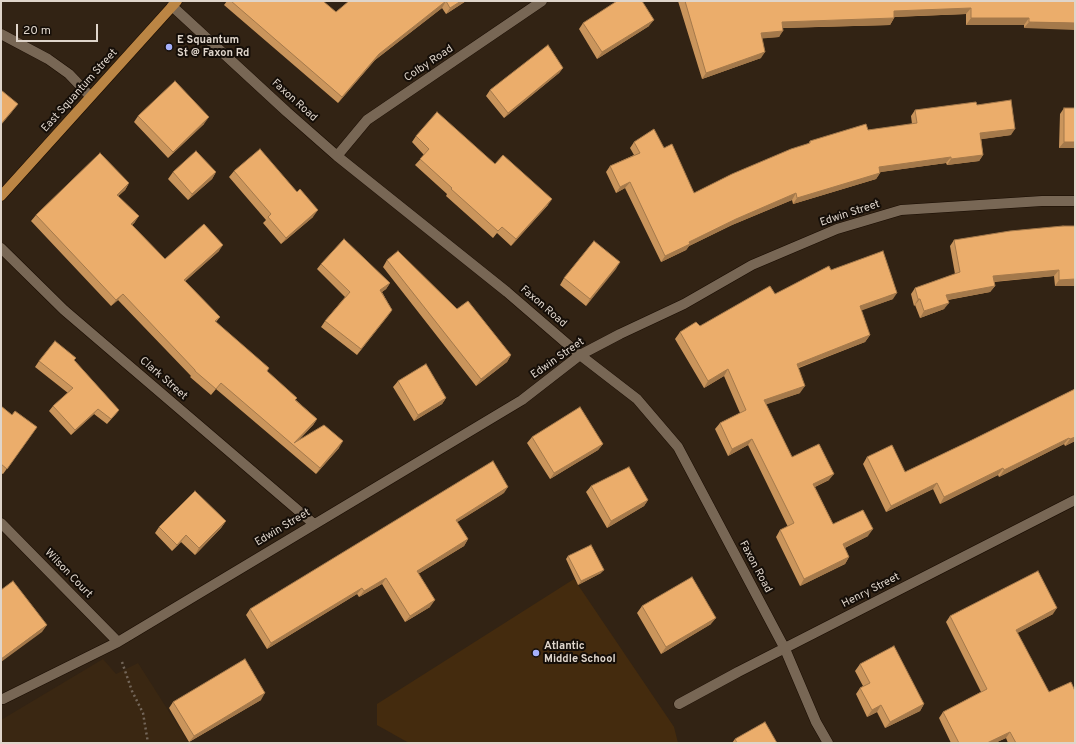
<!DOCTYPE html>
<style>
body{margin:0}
#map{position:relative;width:1076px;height:744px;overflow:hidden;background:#322314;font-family:Overpass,sans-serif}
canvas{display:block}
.frame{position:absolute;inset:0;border:2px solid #dfd5cb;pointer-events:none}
.scale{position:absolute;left:16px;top:24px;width:82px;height:18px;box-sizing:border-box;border:2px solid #dfd5cb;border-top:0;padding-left:5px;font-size:12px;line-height:14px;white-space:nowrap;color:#dfd5cb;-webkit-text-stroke:3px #150e08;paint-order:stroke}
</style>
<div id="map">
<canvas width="1076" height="744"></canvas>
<div class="frame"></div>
<div class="scale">20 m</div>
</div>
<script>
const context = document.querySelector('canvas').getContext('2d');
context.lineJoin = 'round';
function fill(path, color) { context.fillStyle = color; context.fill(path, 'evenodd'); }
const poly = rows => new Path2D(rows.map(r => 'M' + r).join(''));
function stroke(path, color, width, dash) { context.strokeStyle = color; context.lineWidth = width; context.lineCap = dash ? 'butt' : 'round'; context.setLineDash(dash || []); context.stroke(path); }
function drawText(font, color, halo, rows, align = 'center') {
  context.font = font + ' Overpass,sans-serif'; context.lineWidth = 4; context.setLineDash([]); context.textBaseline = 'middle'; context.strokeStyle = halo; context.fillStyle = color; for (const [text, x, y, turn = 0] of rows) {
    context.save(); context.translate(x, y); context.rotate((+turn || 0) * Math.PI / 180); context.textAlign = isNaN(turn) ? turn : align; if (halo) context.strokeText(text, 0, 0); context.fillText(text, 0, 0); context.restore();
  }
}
const built = poly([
 [103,659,116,674,138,663,189,743,1,743,1,720]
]);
const green = poly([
 [574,579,674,727,678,743,409,743,377,725,377,704]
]);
const path = poly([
 [122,662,132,691,143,713,148,743]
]);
const minor = poly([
 [172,6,287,112,337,156,507,292,580,355,637,399,678,447,785,649,816,722,828,743],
 [1,34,48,59,69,74,90,96],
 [337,156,367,120,542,1],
 [1,248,64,310,314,524],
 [1,523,118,642],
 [3,699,118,642,522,400,580,355,620,334,684,304,752,265,837,229,901,210,1042,201,1075,201],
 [679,704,738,672,1075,500]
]);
const major = poly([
 [1,196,177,1]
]);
const wall = poly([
 [227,1,297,1,336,12,349,1,466,1,446,14,442,8,375,60,338,103,224,5],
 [678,1,1075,1,1024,28,1024,25,966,25,966,14,894,17,894,18,890,25,783,28,779,37,762,38,761,58,702,79],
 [583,23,649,26,597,59,579,29],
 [563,68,559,73,504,118,486,96,490,90],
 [977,105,1011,135,981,139,983,155,979,161,947,165,946,163,880,172,880,173,876,179,793,204,792,200,732,225,689,246,686,250,661,262,625,188,616,193,606,172,610,166,634,155,630,148,634,142,664,148,694,193,808,144,810,141,868,130,912,124,911,116,915,110],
 [1064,108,1075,148,1059,148,1060,114],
 [138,116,204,124,168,158,134,122],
 [416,136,495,164,548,205,511,246,497,233,493,238,446,196,447,194,415,165,424,155,412,142],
 [234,171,297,192,313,217,281,244,263,223,266,220,229,177],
 [173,172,216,172,212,179,188,200,168,179],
 [129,183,125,190,118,196,135,222,132,225,165,259,219,251,185,281,220,317,216,322,296,400,317,419,313,425,298,441,339,448,316,474,216,389,211,395,190,377,191,376,118,300,111,306,31,221,36,215],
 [1075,226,1075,286,1055,286,1054,276,994,282,995,286,990,292,948,300,944,309,920,318,915,305,914,306,911,294,915,288,955,274,950,246,954,240],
 [387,260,457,309,511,355,507,362,476,386,383,267],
 [620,262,586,306,560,285,564,278],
 [321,264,390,283,386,289,382,292,392,310,357,355,321,327,325,321,345,297,317,269],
 [831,270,893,299,861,310,870,335,865,342,799,368,800,393,766,404,792,457,829,480,815,487,833,524,868,536,845,548,849,557,845,564,800,586,776,537,780,530,788,527,748,445,728,456,715,429,720,423,740,413,724,376,704,388,675,339,680,332,700,326],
 [39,361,75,361,119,410,115,415,107,424,94,414,71,435,49,411,53,406,68,393,35,367],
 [398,381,446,398,442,404,414,421,393,387],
 [1075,389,1075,441,1065,446,1064,444,999,477,998,475,940,504,933,489,886,512,863,464,867,457,905,472,972,440],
 [1,406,12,415,37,427,3,474,1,473],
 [532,437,603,444,598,450,550,479,527,443],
 [591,486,648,500,644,506,607,528,586,492],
 [504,493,457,522,468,539,464,546,418,574,430,607,405,622,382,584,359,597,357,594,267,649,246,615,250,609],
 [226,521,221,528,195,555,181,542,172,551,155,533,159,527],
 [568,556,601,573,578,585,566,559],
 [642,606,711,624,661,654,637,613],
 [1053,614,1017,633,1075,743,1008,743,1006,738,995,743,951,743,939,718,943,712,981,692,946,622,950,616],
 [860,664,924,704,920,711,885,728,877,712,867,717,856,694,860,688,863,686,855,671],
 [261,700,189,742,169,708,173,702],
 [735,739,777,743,732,743]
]);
const shadedWall = poly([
 [446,1,442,8,375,60,338,103,342,97,379,54],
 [461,1,466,1,446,14,450,8],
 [971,8,966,14,890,17,894,11],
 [894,18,890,25,778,28,782,22],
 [971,18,1029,18,1024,25,966,25],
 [654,20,649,26,597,59,602,52],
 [1029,22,1075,23,1075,30,1024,28],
 [783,31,779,37,757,39,761,33],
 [765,52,761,58,702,79,706,73],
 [563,68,559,73,504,118,508,113],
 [18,104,11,113,1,125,1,124],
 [209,117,204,124,168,158,173,152],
 [1015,129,1011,135,976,140,980,133],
 [1064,142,1075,142,1075,148,1059,148],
 [983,155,979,161,947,165,951,159],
 [951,157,946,163,874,173,879,167],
 [216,172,212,179,188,200,192,194],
 [880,173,876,179,793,204,797,198],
 [630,182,625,188,616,193,620,187],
 [129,183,125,190,113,201,117,195],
 [796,193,792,200,732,225,689,246,686,250,661,262,665,256,689,242,736,219],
 [552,199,548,205,511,246,516,239],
 [318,210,313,217,281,244,286,238],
 [139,216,135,222,127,230,131,224],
 [223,245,219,251,180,286,184,280],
 [620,262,616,269,586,306,590,299],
 [1059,270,1054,276,989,282,993,276],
 [1075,279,1075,286,1055,286,1059,280],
 [390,283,386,289,376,296,380,290],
 [995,286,990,292,941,301,946,295],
 [897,293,893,299,855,313,860,306],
 [123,294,118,300,111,306,116,300],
 [918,299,920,299,915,305,914,306],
 [949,303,944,309,920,318,924,311],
 [392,310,388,316,357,355,361,349],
 [870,335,865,342,792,370,797,364],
 [511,355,507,362,476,386,481,379],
 [728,369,724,376,704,388,708,381],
 [805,386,800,393,759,407,764,400],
 [446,398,442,404,414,421,418,415],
 [98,409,94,414,71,435,75,430],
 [317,419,313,425,294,445,294,443],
 [1075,437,1075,441,1065,446,1070,439],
 [1069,438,1064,444,999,477,1004,470],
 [752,439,748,445,728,456,732,449],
 [343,441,339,448,316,474,320,468],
 [603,444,598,450,550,479,554,473],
 [1003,468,998,475,940,504,944,497],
 [834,474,829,480,808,490,813,484],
 [937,483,933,489,886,512,891,506],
 [508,487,504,493,451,526,456,520],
 [648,500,644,506,607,528,611,521],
 [226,521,221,528,195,555,199,548],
 [873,529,868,536,838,551,843,544],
 [186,535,181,542,172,551,177,545],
 [468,539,464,546,413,577,417,571],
 [849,557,845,564,800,586,804,579],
 [604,570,601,573,578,585,581,581],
 [386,578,382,584,359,597,364,591],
 [362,588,357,594,267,649,271,643],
 [435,600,430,607,405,622,410,616],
 [1057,608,1053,614,1012,636,1016,630],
 [716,618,711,624,661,654,666,647],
 [47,625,42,632,1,662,1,659],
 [265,693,261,700,189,742,194,736],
 [924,704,920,711,885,728,890,722],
 [881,705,877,712,867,717,872,710],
 [1010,732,1006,738,995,743,987,743]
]);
const building = poly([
 [231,1,323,1,336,12,349,1,461,1,450,8,446,1,379,54,342,97,231,1],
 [617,1,642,1,654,20,602,52,583,23,617,1],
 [685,1,1075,1,1075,23,1029,22,1029,18,971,18,971,8,894,11,894,18,782,22,783,31,761,33,765,52,706,73,685,1],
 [548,45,563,68,508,113,490,90,548,45],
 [175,81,209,117,173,152,138,116,175,81],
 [1,90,18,104,1,124,1,90],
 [1011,100,1015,129,980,133,983,155,951,159,951,157,879,167,880,173,797,198,796,193,736,219,689,242,690,244,665,256,630,182,620,187,610,166,640,153,634,142,654,129,664,148,672,144,694,193,732,174,791,149,810,143,810,141,866,124,868,130,917,123,915,110,976,102,977,105,1011,100],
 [1064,108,1075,108,1075,142,1064,142,1064,108],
 [437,112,495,164,503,155,552,199,516,239,502,227,498,231,451,189,452,188,420,159,429,149,416,136,437,112],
 [260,149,297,192,300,189,318,210,286,238,268,217,271,214,234,171,260,149],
 [196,151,216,172,192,194,173,172,196,151],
 [100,153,129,183,117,195,139,216,131,224,165,259,204,224,223,245,184,280,220,317,215,321,269,368,267,371,297,398,295,400,317,419,294,443,324,425,343,441,320,468,221,383,216,389,195,371,195,370,123,294,116,300,36,215,100,153],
 [1063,226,1075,226,1075,279,1059,280,1059,270,993,276,995,286,946,295,949,303,924,311,920,299,918,299,915,288,960,272,954,240,1010,231,1063,226],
 [344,239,390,283,380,290,392,310,361,349,325,321,350,292,321,264,344,239],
 [594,241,620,262,590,299,564,278,594,241],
 [398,251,457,309,468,301,511,355,481,379,387,260,398,251],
 [883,251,897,293,860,306,870,335,797,364,805,386,764,400,792,457,819,444,834,474,813,484,833,524,863,510,873,529,843,544,849,557,804,579,780,530,794,523,752,439,732,449,720,423,746,410,728,369,708,381,680,332,696,322,700,326,770,286,775,294,829,266,831,270,883,251],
 [55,341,76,358,74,360,119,410,111,419,98,409,75,430,53,406,73,388,39,361,55,341],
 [426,364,446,398,418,415,398,381,426,364],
 [1075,389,1075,437,1070,439,1069,438,1004,470,1003,468,944,497,937,483,891,506,867,457,892,445,905,472,972,440,1075,389],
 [1,406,12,415,15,411,37,427,7,469,1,464,1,406],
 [580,407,603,444,554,473,532,437,580,407],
 [493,461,508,487,456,520,468,539,417,571,435,600,410,616,386,578,364,591,362,588,271,643,250,609,493,461],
 [629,467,648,500,611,521,591,486,629,467],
 [195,491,226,521,199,548,186,535,177,545,159,527,195,491],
 [591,545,604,570,581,581,568,556,591,545],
 [1038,571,1057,608,1016,630,1049,692,1071,682,1075,691,1075,743,1016,743,1010,732,987,743,959,743,943,712,987,689,950,616,1038,571],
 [692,577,716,618,666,647,642,606,692,577],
 [13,581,47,625,1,659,1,590,13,581],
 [894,646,924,704,890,722,881,705,872,710,860,688,870,683,860,664,894,646],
 [245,659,265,693,194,736,173,702,245,659],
 [765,722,777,743,737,743,735,739,765,722]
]);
const markers = [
 [169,47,4,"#a6b1fc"],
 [536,653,4,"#a6b1fc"]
];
const poiNames = [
 ["E Squantum",177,41],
 ["St @ Faxon Rd",177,54],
 ["Atlantic",544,647],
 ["Middle School",544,660]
];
const streetNames = [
 ["Colby Road",429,64,-34],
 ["East Squantum Street",80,91,-48],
 ["Faxon Road",294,101,42],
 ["Edwin Street",850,214,-18],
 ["Faxon Road",543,307,41],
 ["Edwin Street",558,359,-35],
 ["Clark Street",163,379,41],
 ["Edwin Street",283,528,-31],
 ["Faxon Road",755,567,62],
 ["Wilson Court",68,574,46],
 ["Henry Street",871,591,-27]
];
fill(built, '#3a2712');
fill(green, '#442b0e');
stroke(minor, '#190c01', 11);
stroke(major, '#190c01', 11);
stroke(path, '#736659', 2.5, [2, 3]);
stroke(minor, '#786755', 10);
stroke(major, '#bb8544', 10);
fill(wall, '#ca955c');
fill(shadedWall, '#a4794b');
fill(building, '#ebad6b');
stroke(building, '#a4794b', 1);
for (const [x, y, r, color] of markers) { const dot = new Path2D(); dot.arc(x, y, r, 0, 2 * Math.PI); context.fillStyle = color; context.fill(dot); stroke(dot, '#150e08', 1.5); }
drawText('bold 11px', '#dfd5cb', '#150e08', poiNames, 'left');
drawText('11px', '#dfd5cb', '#150e08', streetNames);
</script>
